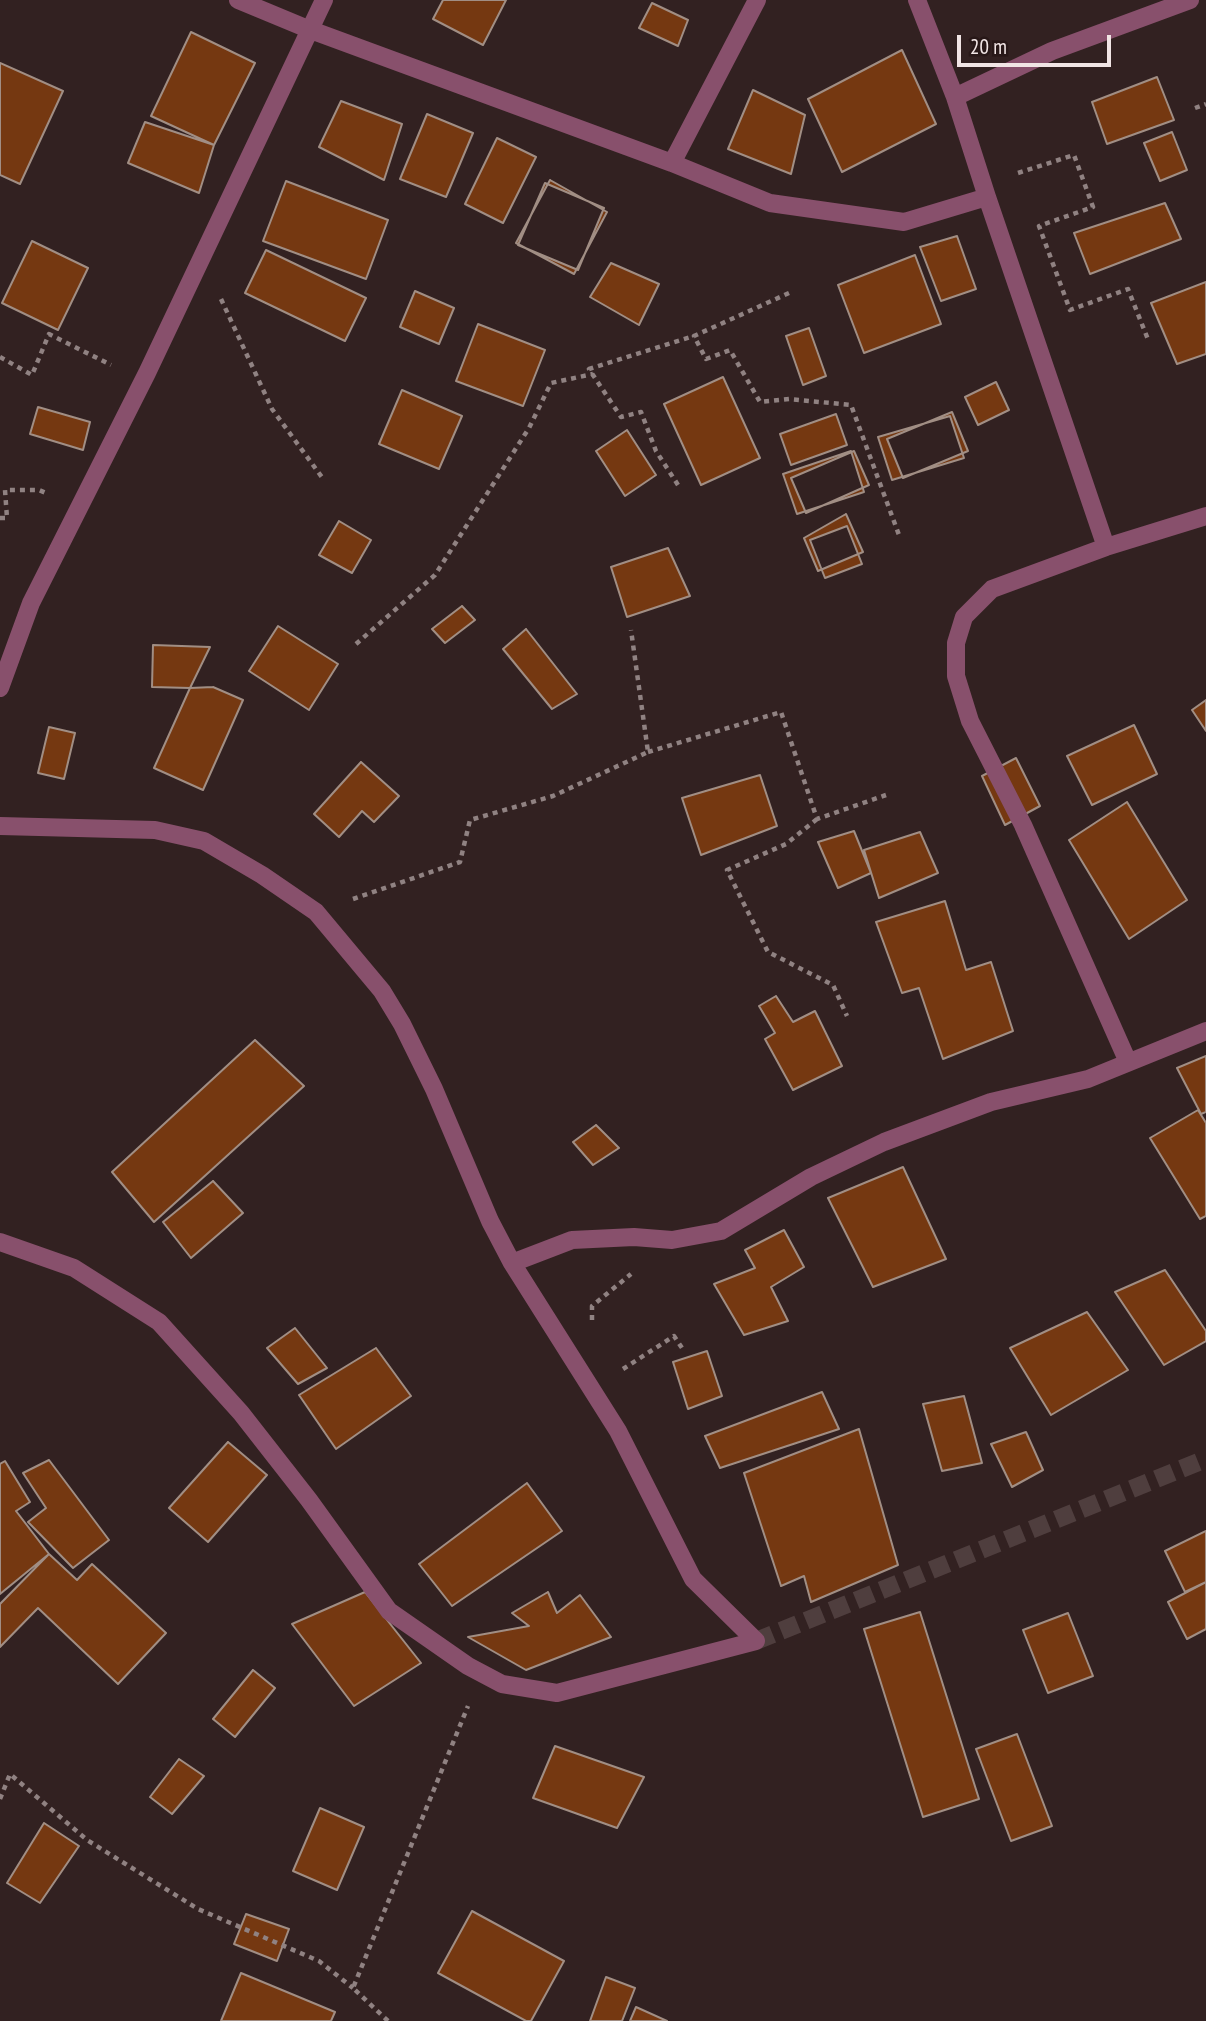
<!DOCTYPE html>
<style>
body{margin:0}
#map{position:relative;width:1206px;height:2021px;overflow:hidden;background:#322121;font-family:"PT Sans Narrow",sans-serif}
canvas{display:block}
.scale{position:absolute;left:957px;top:35px;width:154px;height:32px;box-sizing:border-box;border:4px solid #f1e5e5;border-top:0;padding-left:9px;font-size:21px;line-height:24px;white-space:nowrap;color:#f1e5e5;-webkit-text-stroke:5px #281818;paint-order:stroke}
</style>
<div id="map">
<canvas width="1206" height="2021"></canvas>
<div class="scale">20 m</div>
</div>
<script>
const context = document.querySelector('canvas').getContext('2d');
context.lineJoin = 'round';
function fill(path, color) { context.fillStyle = color; context.fill(path, 'evenodd'); }
const poly = rows => new Path2D(rows.map(r => 'M' + r).join(''));
function stroke(path, color, width, dash) { context.strokeStyle = color; context.lineWidth = width; context.lineCap = dash ? 'butt' : 'round'; context.setLineDash(dash || []); context.stroke(path); }
const building = poly([
 [443,0,506,0,483,45,433,19,443,0],
 [652,3,688,20,678,46,639,28,652,3],
 [191,32,255,63,214,145,151,116,191,32],
 [902,50,936,124,842,172,808,99,902,50],
 [0,63,63,91,20,184,0,175,0,63],
 [1157,77,1174,120,1107,144,1092,102,1157,77],
 [753,90,805,115,791,174,728,149,753,90],
 [341,101,402,124,384,180,319,147,341,101],
 [427,114,473,133,446,197,400,179,427,114],
 [145,122,214,145,199,193,128,163,145,122],
 [1172,132,1187,170,1160,181,1144,143,1172,132],
 [497,138,536,157,503,223,465,204,497,138],
 [550,180,607,212,574,274,516,243,550,180],
 [286,181,388,220,366,279,263,241,286,181],
 [545,183,604,208,578,270,518,245,545,183],
 [1165,203,1181,239,1090,274,1074,233,1165,203],
 [957,236,976,289,941,301,920,247,957,236],
 [32,241,88,268,58,330,2,303,32,241],
 [266,250,366,298,345,341,245,293,266,250],
 [915,255,941,324,864,353,838,285,915,255],
 [611,263,659,284,639,325,590,297,611,263],
 [1206,282,1206,354,1177,364,1151,303,1206,282],
 [415,291,454,308,439,344,400,327,415,291],
 [478,324,545,350,523,406,456,381,478,324],
 [809,328,826,376,803,385,786,336,809,328],
 [723,377,760,458,701,485,664,404,723,377],
 [996,382,1009,410,978,425,965,397,996,382],
 [402,390,462,416,439,469,379,444,402,390],
 [38,407,90,422,83,450,30,434,38,407],
 [952,412,968,451,903,478,887,439,952,412],
 [836,414,847,445,791,465,780,434,836,414],
 [950,416,964,458,892,480,878,437,950,416],
 [627,430,656,475,625,496,596,451,627,430],
 [851,451,864,492,797,514,783,474,851,451],
 [854,451,869,485,806,513,791,478,854,451],
 [846,514,863,552,818,571,804,538,846,514],
 [339,521,371,540,352,573,319,555,339,521],
 [847,526,862,564,825,578,810,540,847,526],
 [668,548,690,596,627,617,611,567,668,548],
 [462,606,475,620,445,643,432,629,462,606],
 [278,626,338,664,309,710,249,671,278,626],
 [526,629,577,694,552,709,503,649,526,629],
 [153,645,210,647,190,688,152,687,153,645],
 [213,687,243,700,203,790,154,768,190,688,213,687],
 [1206,700,1206,731,1192,710,1206,700],
 [1134,725,1157,774,1092,805,1067,756,1134,725],
 [49,727,75,733,64,779,38,773,49,727],
 [1016,758,1040,806,1005,825,982,776,1016,758],
 [361,762,399,796,374,822,362,811,339,837,314,814,361,762],
 [760,775,777,826,701,855,682,798,760,775],
 [1127,802,1187,900,1129,939,1069,840,1127,802],
 [854,831,871,873,838,888,818,842,854,831],
 [920,832,938,873,879,898,864,850,920,832],
 [945,901,966,970,991,962,1013,1031,943,1059,919,988,902,993,876,922,945,901],
 [776,996,793,1022,815,1011,842,1066,793,1090,765,1039,775,1033,759,1006,776,996],
 [255,1040,304,1086,154,1222,112,1172,255,1040],
 [1206,1056,1206,1112,1201,1114,1177,1068,1206,1056],
 [1198,1110,1206,1123,1206,1216,1200,1219,1150,1138,1198,1110],
 [596,1125,619,1148,593,1165,573,1142,596,1125],
 [903,1167,946,1259,873,1287,828,1198,903,1167],
 [213,1181,243,1213,191,1258,163,1222,213,1181],
 [784,1230,804,1267,771,1287,788,1321,744,1335,714,1284,755,1268,745,1250,784,1230],
 [1165,1270,1206,1331,1206,1341,1164,1365,1115,1292,1165,1270],
 [1087,1312,1128,1370,1051,1415,1010,1348,1087,1312],
 [295,1328,327,1368,298,1384,267,1348,295,1328],
 [376,1348,411,1396,336,1449,299,1395,376,1348],
 [707,1351,722,1396,688,1409,673,1362,707,1351],
 [822,1392,839,1429,720,1468,705,1436,822,1392],
 [964,1396,982,1463,942,1471,923,1404,964,1396],
 [859,1429,898,1565,811,1602,804,1576,781,1586,744,1473,859,1429],
 [1026,1432,1043,1470,1012,1487,991,1444,1026,1432],
 [228,1442,267,1475,208,1542,169,1508,228,1442],
 [49,1460,109,1540,73,1568,28,1522,46,1508,23,1473,49,1460],
 [5,1461,30,1502,16,1511,49,1554,0,1594,0,1464,5,1461],
 [527,1483,562,1531,452,1606,419,1564,527,1483],
 [1206,1531,1206,1582,1185,1592,1165,1551,1206,1531],
 [49,1554,77,1580,92,1564,166,1633,118,1684,38,1608,0,1647,0,1604,49,1554],
 [1206,1582,1206,1629,1187,1639,1168,1602,1206,1582],
 [365,1592,421,1663,354,1706,292,1624,365,1592],
 [548,1592,557,1613,580,1595,611,1637,526,1670,468,1637,529,1626,512,1613,548,1592],
 [920,1612,979,1799,923,1817,864,1629,920,1612],
 [1068,1613,1093,1676,1048,1693,1023,1630,1068,1613],
 [253,1670,275,1688,235,1737,213,1719,253,1670],
 [1017,1734,1052,1826,1011,1841,976,1749,1017,1734],
 [555,1746,644,1777,617,1828,533,1798,555,1746],
 [179,1759,204,1776,172,1814,150,1797,179,1759],
 [320,1808,364,1827,337,1890,293,1871,320,1808],
 [44,1823,79,1846,40,1903,7,1883,44,1823],
 [472,1911,564,1961,531,2021,526,2021,438,1973,472,1911],
 [246,1914,289,1929,277,1961,234,1944,246,1914],
 [241,1973,335,2012,331,2021,221,2021,241,1973],
 [606,1977,635,1988,622,2021,590,2021,606,1977],
 [636,2007,667,2021,630,2021,636,2007]
]);
const minorTunnel = poly([
 [756,1641,1206,1459]
]);
const path = poly([
 [1195,108,1206,104],
 [1018,173,1074,155,1093,207,1039,226,1070,310,1128,289,1149,342],
 [789,293,694,336,706,359,730,350,760,402,789,399,851,405,899,535],
 [221,299,272,409,324,480],
 [0,357,32,375,49,334,111,365],
 [678,485,656,451,641,412,621,417,589,369,694,336],
 [0,518,7,518,5,490,39,490,46,493],
 [356,644,435,575,529,428,551,383,593,374],
 [648,752,781,712,817,819,886,795],
 [817,819,786,844,727,870,768,952,833,985,847,1016],
 [353,899,460,862,470,820,553,796,648,752,631,630],
 [592,1320,592,1306,631,1274],
 [623,1369,674,1336,682,1348],
 [0,1799,10,1774,87,1840,198,1909,319,1961,353,1988],
 [388,2021,353,1988,468,1706]
]);
const minor = poly([
 [238,0,308,29,672,163,770,203,904,222,987,197,955,97,917,0],
 [955,97,1052,51,1190,0],
 [672,163,757,0],
 [987,197,1106,547],
 [0,688,31,603,147,373,324,0],
 [0,826,155,830,204,841,262,875,316,912,382,991,402,1024,434,1089,490,1221,512,1263,618,1431,693,1579,756,1641],
 [1128,1062,1023,825,970,721,956,676,956,643,964,617,992,589,1106,547,1206,516],
 [0,1242,74,1268,159,1322,241,1413,309,1500,389,1611,468,1666,502,1684,557,1693,756,1641],
 [512,1263,572,1240,634,1237,672,1240,721,1231,811,1177,884,1142,991,1102,1088,1079,1206,1031]
]);
fill(building, '#753811');
stroke(building, '#a18e84', 2);
stroke(minorTunnel, '#4f3e3e', 18, [18, 9]);
stroke(path, '#908282', 4.5, [5, 5]);
stroke(minor, '#88506c', 18);
</script>
